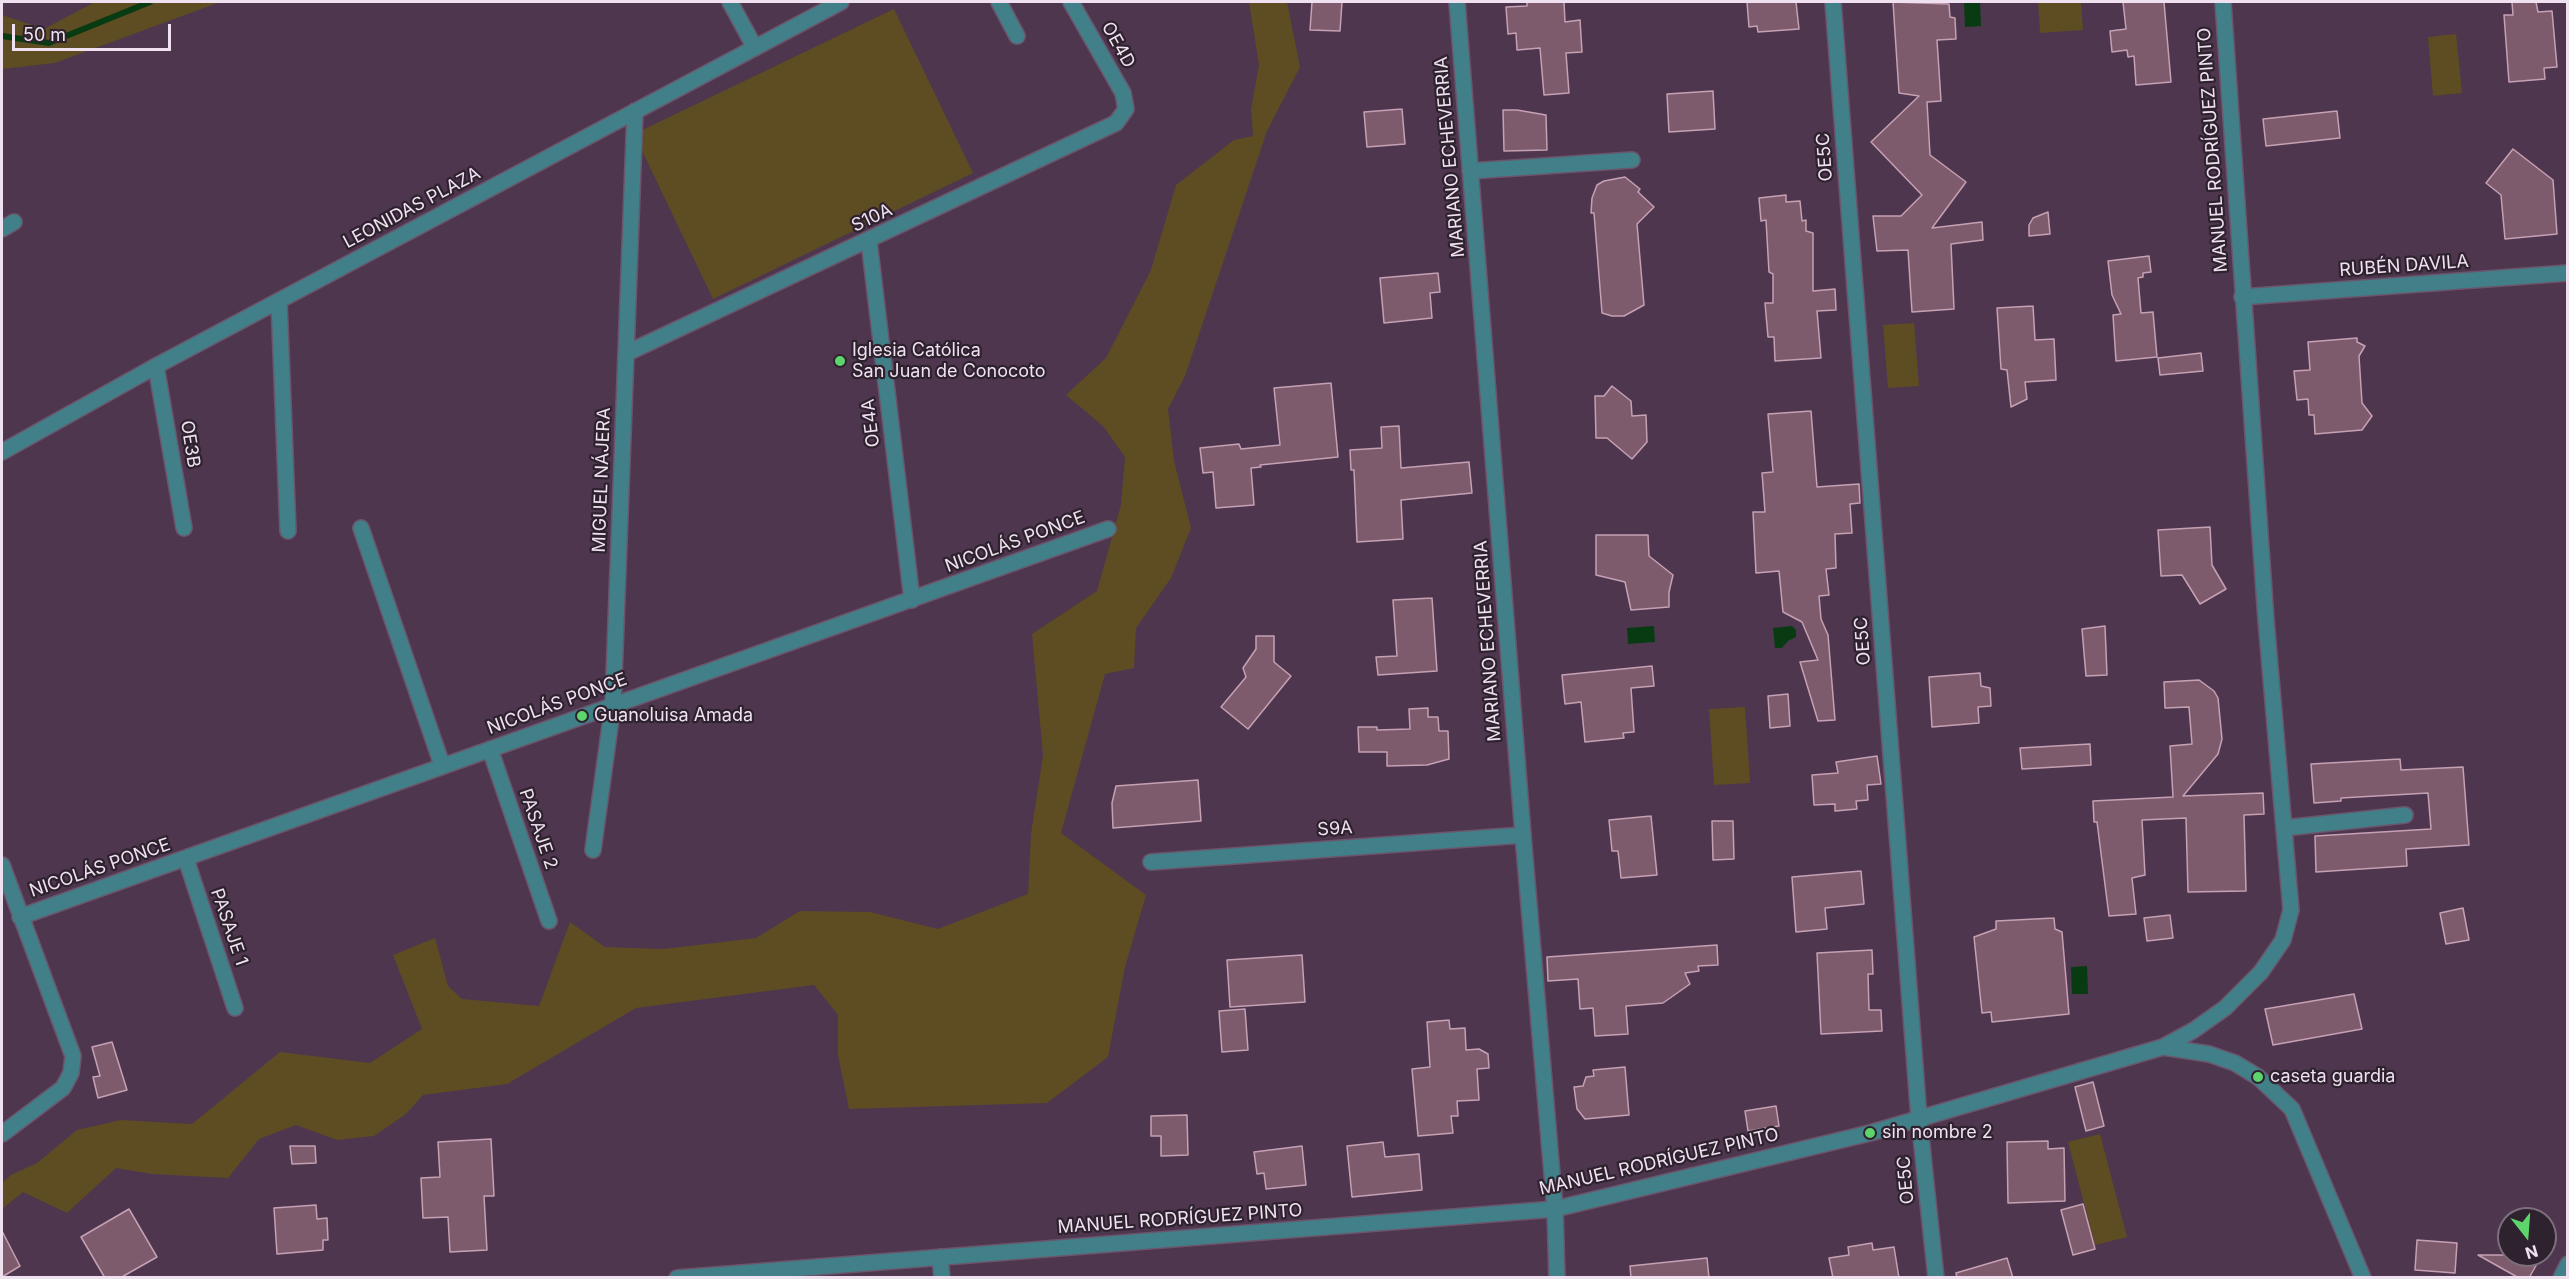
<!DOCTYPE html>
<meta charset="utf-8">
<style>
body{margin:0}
#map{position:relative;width:2569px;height:1279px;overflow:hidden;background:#4e364f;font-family:Inter,sans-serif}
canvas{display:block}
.frame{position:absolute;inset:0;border:3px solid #f0e1f0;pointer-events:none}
.north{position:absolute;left:2497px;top:1207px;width:60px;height:60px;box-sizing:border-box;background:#2e222e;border:2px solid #7c6e7c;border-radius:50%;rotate:163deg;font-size:16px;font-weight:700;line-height:24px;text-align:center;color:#f0e1f0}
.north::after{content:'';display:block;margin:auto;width:21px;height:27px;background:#5ed56c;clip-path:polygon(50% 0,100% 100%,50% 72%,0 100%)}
.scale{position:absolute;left:12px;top:24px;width:159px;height:27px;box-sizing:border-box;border:3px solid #f0e1f0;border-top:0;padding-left:8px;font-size:18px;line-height:21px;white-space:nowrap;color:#f0e1f0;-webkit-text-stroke:4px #2e222e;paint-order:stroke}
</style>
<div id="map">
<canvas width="2569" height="1279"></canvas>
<div class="frame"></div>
<div class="north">N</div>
<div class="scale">50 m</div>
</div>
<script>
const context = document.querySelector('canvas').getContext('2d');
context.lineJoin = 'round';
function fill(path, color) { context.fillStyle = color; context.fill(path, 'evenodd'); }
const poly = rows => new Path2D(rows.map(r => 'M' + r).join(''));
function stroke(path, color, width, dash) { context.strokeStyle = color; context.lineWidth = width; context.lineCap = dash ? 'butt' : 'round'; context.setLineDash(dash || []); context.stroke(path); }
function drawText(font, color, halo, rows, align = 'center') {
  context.font = font + ' Inter,sans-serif'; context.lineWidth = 4.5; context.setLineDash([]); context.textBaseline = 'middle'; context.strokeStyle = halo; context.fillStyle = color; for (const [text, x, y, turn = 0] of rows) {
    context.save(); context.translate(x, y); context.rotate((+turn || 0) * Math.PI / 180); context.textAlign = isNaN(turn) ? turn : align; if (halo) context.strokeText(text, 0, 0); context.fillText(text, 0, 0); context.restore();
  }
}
const green = poly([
 [95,2,220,2,55,63,2,69,2,15,44,29],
 [1249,2,1287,2,1300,67,1267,131,1185,376,1168,409,1174,461,1191,528,1171,578,1136,628,1134,668,1105,674,1061,833,1146,895,1125,967,1108,1057,1047,1103,849,1109,838,1055,838,1015,814,985,636,1008,507,1084,423,1095,406,1114,374,1136,337,1140,296,1125,259,1139,228,1178,152,1174,116,1168,67,1213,23,1192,2,1209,2,1183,11,1175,37,1163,77,1130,121,1120,192,1124,280,1052,370,1063,422,1029,393,955,435,938,448,986,462,999,539,1006,570,922,605,947,664,949,756,938,800,911,870,912,938,929,1028,894,1031,834,1043,755,1032,634,1097,591,1121,505,1125,457,1103,426,1066,395,1106,358,1151,270,1176,185,1234,140,1253,136,1251,109,1259,65],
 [2038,2,2081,2,2083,30,2040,33],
 [894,9,973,173,713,299,634,134],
 [2456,34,2462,93,2433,96,2428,37],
 [1914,323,1919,386,1888,388,1883,325],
 [1745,707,1750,783,1714,785,1709,709],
 [2100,1134,2127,1237,2095,1245,2068,1142]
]);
const water = poly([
 [1964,2,1980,2,1981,26,1965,27],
 [1654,626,1655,642,1628,644,1627,628],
 [1792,626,1796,630,1796,637,1788,641,1782,648,1775,648,1773,628],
 [2087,966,2088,994,2072,994,2071,967]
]);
const stream = poly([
 [2,36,49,43,150,2]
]);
const building = poly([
 [1312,2,1342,2,1340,31,1310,30,1312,2],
 [1527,2,1564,2,1565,22,1580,20,1582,52,1566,53,1569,93,1544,95,1540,48,1517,50,1516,33,1508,34,1506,7,1527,6,1527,2],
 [1747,2,1796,2,1799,29,1758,32,1757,26,1749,27,1747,2],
 [1893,2,1949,4,1950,17,1955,18,1956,39,1937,40,1941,101,1927,102,1930,155,1966,182,1932,228,1982,222,1983,240,1951,244,1954,309,1912,312,1908,250,1877,251,1873,216,1901,216,1922,195,1871,142,1919,96,1899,93,1893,2],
 [2123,2,2164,2,2171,82,2136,85,2134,56,2128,57,2127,50,2112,52,2110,31,2126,29,2123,2],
 [2512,2,2536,2,2538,12,2552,11,2557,67,2544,68,2545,79,2509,82,2504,15,2513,15,2512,2],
 [1713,91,1715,129,1669,132,1667,94,1713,91],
 [1402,109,1405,144,1367,147,1364,112,1402,109],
 [1503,110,1517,110,1546,115,1547,150,1504,151,1503,110],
 [2337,111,2340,138,2266,146,2263,119,2337,111],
 [2513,149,2553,180,2557,234,2505,239,2501,195,2486,183,2513,149],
 [1625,177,1640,189,1638,192,1654,207,1637,224,1644,305,1624,316,1612,316,1602,313,1594,213,1591,213,1592,198,1597,185,1604,181,1625,177],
 [1786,195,1786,202,1800,201,1802,221,1806,220,1806,231,1813,233,1813,291,1835,289,1836,310,1817,311,1821,358,1775,361,1774,337,1768,337,1765,303,1773,303,1773,274,1769,272,1766,220,1761,221,1759,198,1786,195],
 [2048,212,2050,234,2029,236,2029,225,2033,218,2048,212],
 [2149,256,2151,272,2143,273,2143,277,2138,278,2141,313,2153,312,2157,357,2116,361,2113,315,2121,314,2112,295,2108,261,2149,256],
 [1438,273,1440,292,1430,293,1432,318,1384,323,1380,278,1438,273],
 [2033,306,2035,340,2054,339,2056,380,2025,382,2027,399,2011,407,2007,370,2001,369,1997,308,2033,306],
 [2357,338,2357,342,2365,346,2359,356,2362,403,2372,416,2362,430,2315,434,2314,415,2309,415,2308,399,2297,400,2294,371,2310,370,2308,342,2357,338],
 [2201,353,2203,371,2160,375,2158,358,2201,353],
 [1331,383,1338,457,1260,465,1261,467,1251,468,1254,505,1216,508,1213,472,1203,473,1200,448,1239,444,1241,449,1280,445,1274,388,1331,383],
 [1612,386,1631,401,1632,416,1646,415,1647,442,1632,459,1607,438,1596,438,1595,396,1604,396,1612,386],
 [1811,411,1817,487,1859,484,1860,503,1850,504,1852,533,1835,534,1836,568,1826,569,1829,595,1819,596,1821,619,1828,635,1835,720,1818,721,1800,662,1818,660,1802,622,1783,612,1779,571,1756,573,1753,512,1765,512,1762,473,1773,472,1768,414,1811,411],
 [1399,426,1401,468,1469,462,1472,493,1401,500,1403,539,1357,542,1354,470,1351,470,1350,450,1382,448,1381,427,1399,426],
 [2210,527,2212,565,2226,589,2200,604,2182,575,2161,576,2158,530,2210,527],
 [1596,535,1648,535,1649,556,1673,575,1669,592,1669,607,1631,610,1625,582,1596,575,1596,535],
 [1432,598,1437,671,1378,675,1376,657,1397,656,1393,600,1432,598],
 [2105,626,2107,675,2086,676,2082,629,2105,626],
 [1256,636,1274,636,1274,662,1291,676,1248,729,1221,707,1246,677,1243,668,1256,649,1256,636],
 [1652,666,1654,686,1631,688,1634,732,1623,733,1624,738,1585,742,1581,702,1565,704,1562,675,1652,666],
 [1980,673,1981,686,1990,688,1991,706,1978,707,1979,723,1932,727,1929,677,1980,673],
 [2199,680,2214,691,2218,698,2222,739,2218,754,2183,796,2263,793,2264,814,2244,815,2246,891,2188,892,2186,818,2142,820,2145,875,2132,878,2136,914,2109,916,2097,822,2094,822,2093,801,2173,797,2170,746,2192,744,2189,707,2165,708,2164,682,2199,680],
 [1788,694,1790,726,1770,728,1768,696,1788,694],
 [1428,708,1428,717,1438,717,1439,731,1448,731,1449,759,1427,765,1387,766,1387,752,1359,752,1358,727,1377,727,1377,730,1410,729,1409,709,1428,708],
 [2090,744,2091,765,2022,769,2020,748,2090,744],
 [1877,756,1881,784,1867,785,1868,800,1856,801,1857,809,1835,811,1835,804,1814,805,1812,775,1838,773,1836,762,1877,756],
 [2400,759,2401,770,2463,767,2469,845,2406,849,2407,866,2316,872,2315,836,2431,829,2428,793,2341,798,2341,801,2314,803,2311,764,2400,759],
 [1198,780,1201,821,1113,828,1112,803,1116,786,1198,780],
 [1651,816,1657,875,1621,878,1618,851,1612,851,1609,820,1651,816],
 [1712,821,1733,821,1734,859,1713,860,1712,821],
 [1861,871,1864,904,1825,908,1827,929,1796,932,1792,877,1861,871],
 [2463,908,2469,940,2446,944,2440,913,2463,908],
 [2170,915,2173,938,2147,941,2144,918,2170,915],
 [2054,918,2055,929,2062,932,2069,1014,1992,1022,1991,1012,1982,1013,1974,937,1996,929,1996,921,2054,918],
 [1717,945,1718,965,1698,966,1699,971,1685,973,1690,984,1663,1003,1626,1006,1628,1034,1595,1036,1593,1008,1580,1009,1578,979,1548,981,1547,957,1717,945],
 [1872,950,1873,974,1868,974,1869,1010,1881,1010,1882,1031,1821,1034,1817,953,1872,950],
 [1302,955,1305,1002,1230,1007,1227,960,1302,955],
 [2354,994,2362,1029,2273,1045,2265,1009,2354,994],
 [1245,1009,1248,1050,1222,1052,1219,1011,1245,1009],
 [1449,1020,1450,1029,1465,1028,1466,1050,1479,1049,1488,1054,1489,1068,1477,1069,1479,1100,1457,1101,1458,1116,1451,1116,1453,1133,1418,1136,1412,1069,1430,1067,1427,1022,1449,1020],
 [112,1042,127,1090,98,1098,93,1077,100,1076,92,1047,112,1042],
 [1625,1067,1629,1115,1585,1119,1577,1109,1574,1087,1583,1086,1586,1077,1594,1076,1593,1070,1625,1067],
 [2093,1082,2104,1126,2086,1131,2075,1087,2093,1082],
 [1776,1106,1779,1126,1748,1131,1745,1111,1776,1106],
 [1187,1115,1188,1155,1161,1156,1161,1136,1151,1136,1151,1116,1187,1115],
 [491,1139,494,1196,484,1196,487,1250,450,1252,448,1217,423,1218,421,1178,440,1177,438,1142,491,1139],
 [2048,1141,2048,1149,2064,1148,2065,1201,2008,1203,2007,1142,2048,1141],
 [1383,1142,1385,1157,1419,1154,1422,1190,1352,1197,1347,1146,1383,1142],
 [290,1146,315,1146,316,1163,292,1164,290,1146],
 [1302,1146,1306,1185,1266,1189,1264,1173,1257,1174,1254,1152,1302,1146],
 [2083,1204,2095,1249,2073,1255,2061,1210,2083,1204],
 [316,1205,317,1219,327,1218,328,1240,323,1240,323,1250,277,1254,274,1208,316,1205],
 [129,1209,157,1257,120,1278,105,1278,81,1237,129,1209],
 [2,1231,20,1266,2,1277,2,1231],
 [2417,1240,2457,1243,2455,1273,2415,1270,2417,1240],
 [1872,1243,1873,1250,1894,1247,1899,1278,1833,1278,1829,1258,1849,1255,1848,1247,1872,1243],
 [2478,1255,2542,1255,2529,1278,2519,1278,2478,1255],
 [1707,1258,1709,1278,1631,1278,1630,1266,1707,1258],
 [2007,1258,2013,1278,1957,1278,1956,1273,2007,1258]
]);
const minor = poly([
 [730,2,755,48],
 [999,2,1017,36],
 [1457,2,1523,835,1555,1209,1557,1278],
 [1833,2,1919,1118,1936,1278],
 [1470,171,1632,160],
 [2,229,14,222],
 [869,241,912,600],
 [2242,297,2568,273],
 [279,301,288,531],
 [627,353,1116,123,1126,109,1123,93,1071,2],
 [156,366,184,528],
 [2,452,156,366,841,2],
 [361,528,442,765],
 [490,749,549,921],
 [2284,828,2405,815],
 [593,850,613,704,635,111],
 [186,859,235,1008],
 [1151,862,1523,835],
 [2,865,73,1056,71,1073,63,1088,2,1134],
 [20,917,1108,529],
 [2163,1047,2194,1030,2225,1008,2261,972,2283,940,2291,910,2266,620,2223,2],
 [940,1257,942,1278],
 [677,1278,1555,1209,1870,1133,2163,1047,2209,1054,2235,1063,2258,1077,2292,1109,2363,1278],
 [2561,1278,2568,1264]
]);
const markers = [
 [840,361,6,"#5ed56c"],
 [582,716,6,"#5ed56c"],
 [2258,1077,6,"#5ed56c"],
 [1870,1133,6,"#5ed56c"]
];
const streetNames = [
 ["OE4D",1118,45,61],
 ["MANUEL RODRÍGUEZ PINTO",2213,150,-94],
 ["MARIANO ECHEVERRIA",1450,157,-95],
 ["OE5C",1825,157,-94],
 ["LEONIDAS PLAZA",412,208,-28],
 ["S10A",872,218,-25],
 ["RUBÉN DAVILA",2404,266,-4],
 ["OE4A",871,423,-97],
 ["OE3B",190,444,81],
 ["MIGUEL NÁJERA",602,480,-88],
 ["NICOLÁS PONCE",1015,542,-20],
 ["MARIANO ECHEVERRIA",1488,641,-94],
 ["OE5C",1863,641,-94],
 ["NICOLÁS PONCE",557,704,-20],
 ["PASAJE 2",538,829,71],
 ["S9A",1335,829,-4],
 ["NICOLÁS PONCE",100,868,-19],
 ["PASAJE 1",229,927,71],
 ["MANUEL RODRÍGUEZ PINTO",1659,1162,-13],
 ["OE5C",1906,1180,-95],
 ["MANUEL RODRÍGUEZ PINTO",1180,1219,-4]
];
const poiNames = [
 ["Iglesia Católica",852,351],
 ["San Juan de Conocoto",852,372],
 ["Guanoluisa Amada",594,716],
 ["caseta guardia",2270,1077],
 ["sin nombre 2",1882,1133]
];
fill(green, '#5e4c23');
fill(water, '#093b12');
stroke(stream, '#093b12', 6);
fill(building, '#7d5b6d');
stroke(building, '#c6a1b4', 1.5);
stroke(minor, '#6b556c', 18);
stroke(minor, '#418088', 15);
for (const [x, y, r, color] of markers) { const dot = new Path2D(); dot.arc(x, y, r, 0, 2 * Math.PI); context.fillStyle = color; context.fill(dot); stroke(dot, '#2e222e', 2); }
drawText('18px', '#f0e1f0', '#2e222e', streetNames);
drawText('18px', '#f0e1f0', '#2e222e', poiNames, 'left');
</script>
